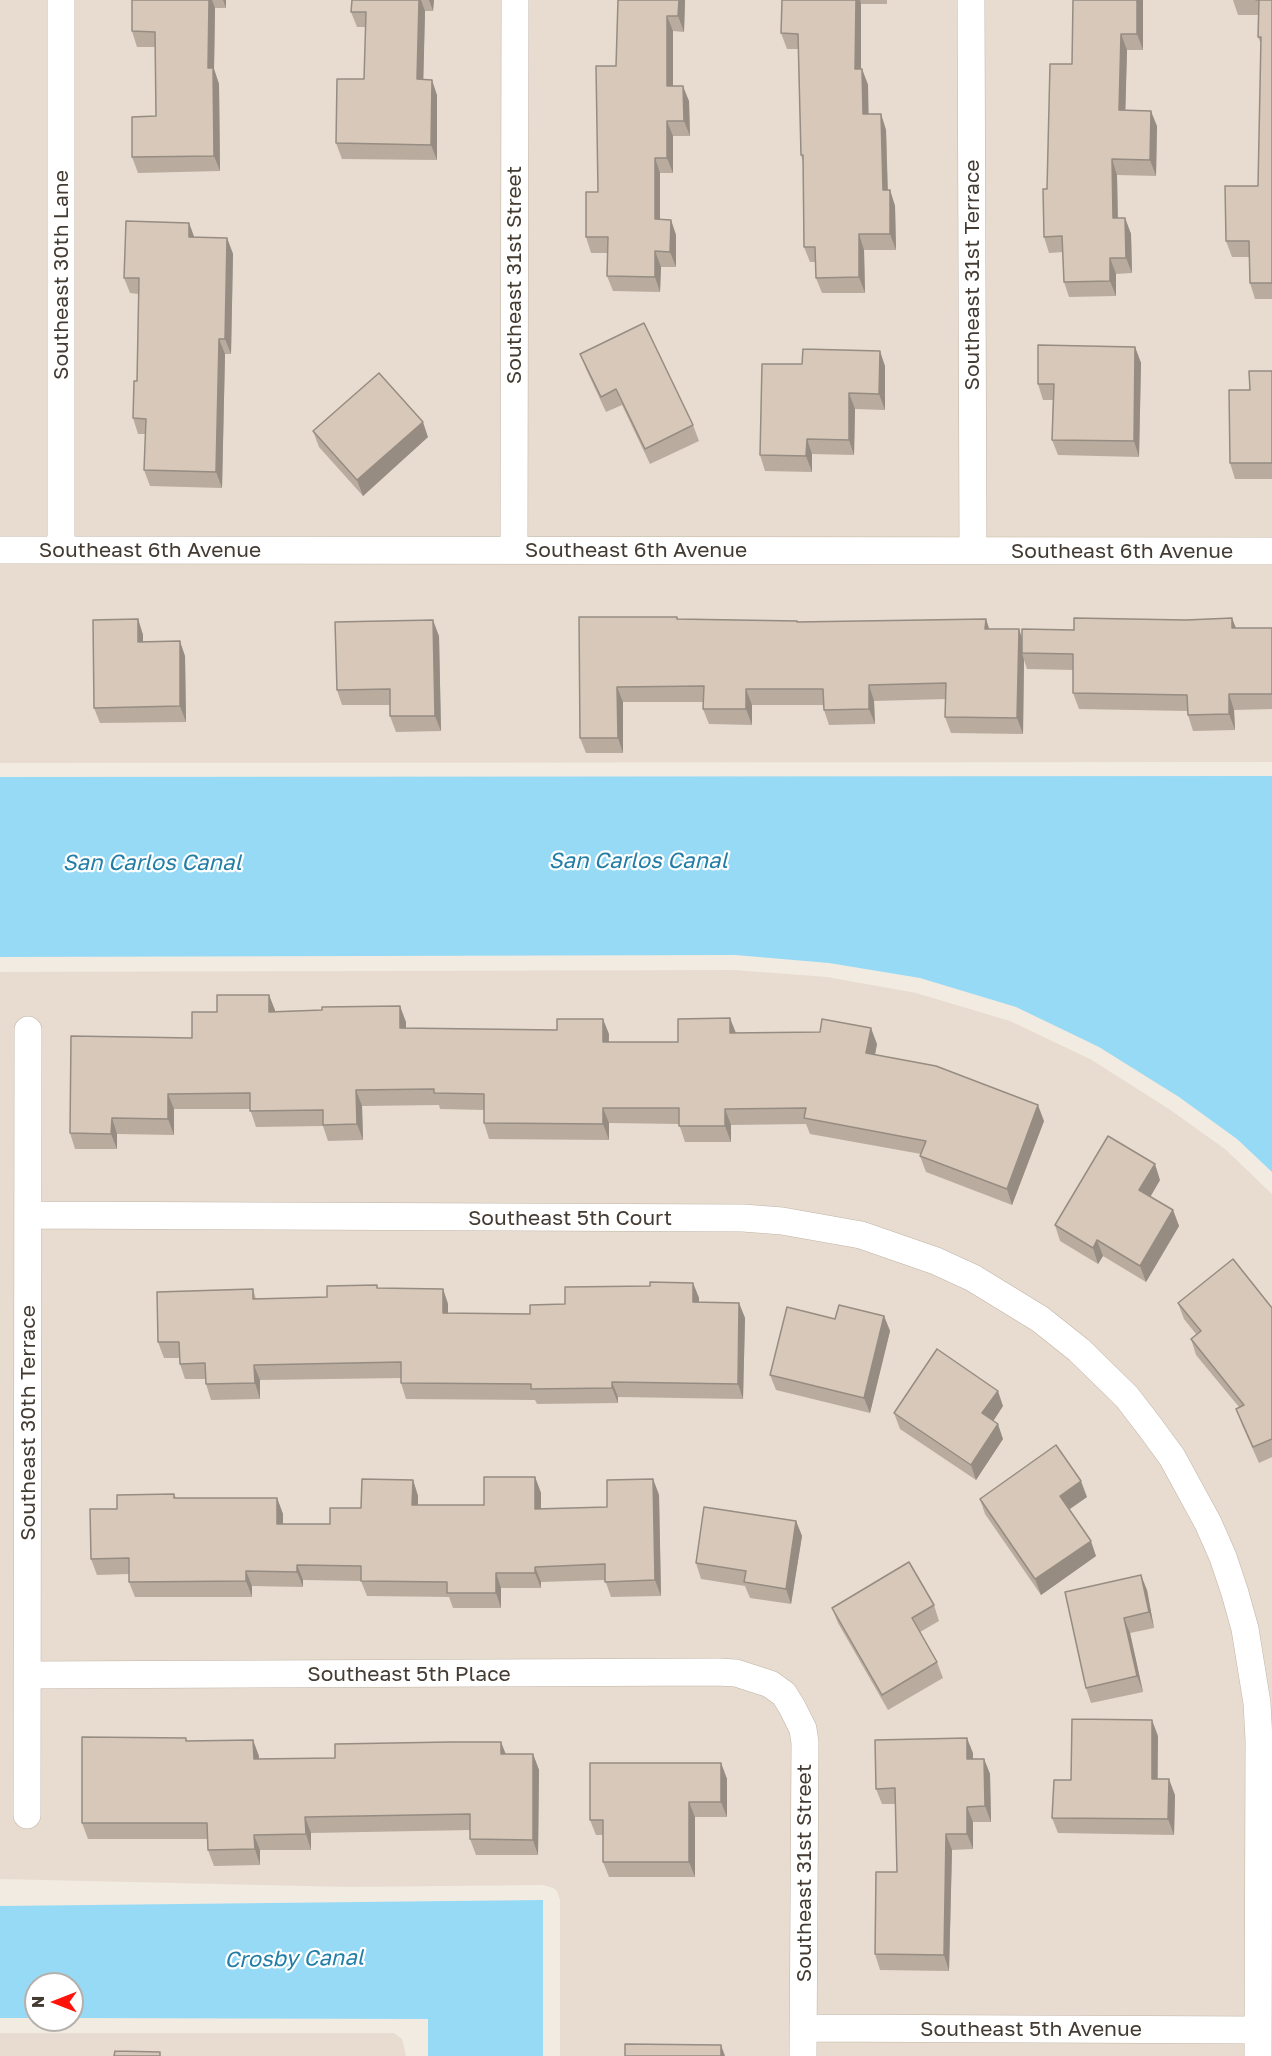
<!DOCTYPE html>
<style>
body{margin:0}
#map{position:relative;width:1272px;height:2056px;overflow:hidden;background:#f2ebe1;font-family:"Golos Text",sans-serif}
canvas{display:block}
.north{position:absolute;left:24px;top:1972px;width:60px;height:60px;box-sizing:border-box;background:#fff;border:2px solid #b4b1ad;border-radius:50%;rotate:270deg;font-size:16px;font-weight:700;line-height:24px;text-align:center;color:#443b32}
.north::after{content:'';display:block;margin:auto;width:21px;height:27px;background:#ff130b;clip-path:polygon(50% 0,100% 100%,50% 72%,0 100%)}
</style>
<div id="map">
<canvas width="1272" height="2056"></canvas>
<div class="north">N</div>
</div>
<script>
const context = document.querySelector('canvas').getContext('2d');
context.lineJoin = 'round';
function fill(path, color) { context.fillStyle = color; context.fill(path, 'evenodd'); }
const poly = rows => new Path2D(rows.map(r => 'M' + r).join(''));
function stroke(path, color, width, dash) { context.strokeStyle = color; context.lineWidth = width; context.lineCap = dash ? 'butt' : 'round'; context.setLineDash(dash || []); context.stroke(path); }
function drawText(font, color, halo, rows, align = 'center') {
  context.font = font + ' "Golos Text",sans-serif'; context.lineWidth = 4.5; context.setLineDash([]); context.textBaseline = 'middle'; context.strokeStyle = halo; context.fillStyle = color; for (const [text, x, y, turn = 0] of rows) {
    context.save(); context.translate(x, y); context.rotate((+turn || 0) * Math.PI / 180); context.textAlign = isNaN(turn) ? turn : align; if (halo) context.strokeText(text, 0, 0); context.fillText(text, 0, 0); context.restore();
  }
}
const residential = poly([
 [0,0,1272,0,1272,762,0,763],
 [734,970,827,977,916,993,1010,1021,1090,1059,1169,1109,1225,1149,1272,1194,1272,2056,560,2056,560,1900,557,1891,553,1888,543,1885,349,1887,0,1879,0,972],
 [0,2033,394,2033,402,2039,406,2056,0,2056]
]);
const water = poly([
 [1272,776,1272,1172,1237,1139,1179,1097,1099,1047,1016,1007,920,978,829,963,735,955,0,957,0,777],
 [543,1900,543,2056,428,2056,428,2019,72,2018,72,1984,36,1984,36,2018,0,2018,0,1906]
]);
const street = poly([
 [61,0,61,550],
 [971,0,973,551],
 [0,550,1272,551],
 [514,550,515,0],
 [28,1215,743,1218,782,1221,861,1235,936,1261,973,1278,1040,1319,1079,1350,1127,1397,1150,1427,1172,1457,1208,1523,1223,1557,1235,1593,1245,1629,1257,1703,1259,1740,1258,2056],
 [28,1675,718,1672,736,1673,770,1684,784,1694,792,1707,803,1729,805,1743,803,2056],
 [27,1815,28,1030],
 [803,2028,1258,2030]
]);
const wall = poly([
 [132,0,226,0,226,8,215,8,214,69,219,84,220,171,138,173,132,157,156,116,155,47,137,47,132,31],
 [352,0,434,0,433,11,425,11,423,79,437,95,437,160,342,159,336,143,364,79,366,27,357,27,351,12],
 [618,0,685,0,684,32,673,31,673,86,689,101,690,136,673,136,673,173,660,173,660,219,671,220,676,235,676,267,661,267,660,292,613,291,607,276,608,253,591,253,586,237,598,192,616,66],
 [782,0,887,0,887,4,861,4,861,69,862,69,868,85,868,114,881,114,886,130,888,190,890,190,895,206,896,250,864,250,865,293,822,293,816,278,816,262,810,262,804,247,803,162,801,155,798,49,787,49,781,33],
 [1143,0,1143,50,1127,50,1125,110,1157,126,1156,176,1117,175,1118,218,1125,218,1131,234,1132,273,1116,274,1116,296,1069,297,1064,282,1063,252,1049,253,1044,237,1047,189,1072,64],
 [1233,0,1272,0,1272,299,1255,299,1250,283,1249,257,1232,257,1226,241,1258,186,1261,44,1258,37,1258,15,1238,15],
 [189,223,194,238,227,238,233,254,231,354,225,354,222,488,150,486,144,470,146,434,138,434,133,418,137,381,139,294,130,293,124,278],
 [1135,347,1141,363,1139,457,1058,455,1052,440,1053,400,1043,400,1038,384],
 [580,354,693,425,699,441,650,464,622,405,606,412,586,369],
 [885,366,885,410,855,409,854,455,812,454,812,472,765,471,760,455],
 [1272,371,1272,479,1235,479,1230,463,1250,390],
 [313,431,428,437,363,496,319,447],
 [579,617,677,617,678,619,798,622,986,619,989,629,1019,629,1022,638,1074,630,1272,628,1272,709,1234,710,1235,730,1193,731,1188,715,1188,711,1079,709,1073,693,1073,670,1027,669,1024,660,1023,734,951,733,945,717,946,699,874,701,875,724,829,725,824,710,824,705,752,705,752,725,709,724,703,709,703,702,623,702,623,753,586,753,580,738],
 [138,619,143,635,143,642,185,656,186,722,100,723,94,708],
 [439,636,441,731,396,732,390,716,390,705,342,705,337,690],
 [269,995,275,1012,406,1022,406,1028,609,1034,609,1042,678,1042,735,1033,877,1044,875,1055,1044,1121,1012,1205,926,1172,920,1156,921,1154,810,1134,806,1124,731,1125,731,1142,685,1142,679,1124,609,1123,609,1140,489,1139,484,1123,484,1110,440,1109,439,1105,362,1106,363,1140,328,1141,323,1126,256,1127,250,1109,174,1109,174,1135,117,1134,117,1149,75,1149,70,1133,192,1038,217,1012],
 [1160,1180,1150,1197,1173,1210,1179,1226,1146,1282,1103,1256,1098,1264,1060,1241,1055,1225],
 [693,1283,699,1298,699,1302,739,1303,745,1318,743,1399,618,1397,618,1403,537,1404,535,1400,406,1399,401,1383,401,1378,260,1380,260,1399,211,1400,206,1384,206,1379,185,1379,180,1364,180,1358,164,1358,158,1342,253,1289,256,1299,327,1297,378,1288,443,1289,448,1304,448,1313,530,1314,565,1304,650,1286],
 [1178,1303,1272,1308,1272,1457,1259,1463,1242,1425,1236,1409,1239,1407,1196,1355,1191,1339,1196,1334,1184,1319],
 [884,1316,890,1331,870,1413,776,1390,770,1375,835,1319],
 [1003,1406,993,1421,1003,1439,976,1480,900,1429,894,1413],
 [535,1477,541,1493,541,1509,607,1507,653,1479,659,1495,661,1596,611,1597,605,1580,541,1582,541,1588,501,1588,501,1608,453,1608,449,1597,367,1596,361,1581,303,1580,303,1587,252,1586,252,1597,135,1597,129,1582,129,1574,97,1575,91,1559,117,1509,174,1494,176,1498,277,1498,283,1514,283,1524,330,1524,361,1508,413,1480,418,1496,418,1505,484,1505],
 [1087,1497,1069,1510,1096,1556,1041,1595,985,1514,980,1499],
 [796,1521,802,1536,791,1604,750,1598,745,1586,701,1579,696,1563],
 [1147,1590,1154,1628,1130,1633,1143,1692,1091,1703,1086,1688,1065,1592],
 [934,1605,939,1621,920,1632,937,1662,943,1678,888,1710,838,1623,832,1608],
 [1158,1736,1158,1779,1175,1795,1174,1835,1058,1833,1052,1818,1071,1780],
 [253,1740,259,1759,533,1754,539,1770,538,1855,476,1855,470,1839,470,1830,311,1833,311,1850,260,1850,260,1865,214,1866,208,1850,208,1839,88,1839,82,1823,187,1741],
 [973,1753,973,1759,984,1759,990,1774,991,1822,973,1822,973,1849,952,1850,949,1971,880,1970,875,1954,897,1872,895,1804,882,1804,876,1789],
 [721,1763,727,1779,727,1817,695,1817,695,1877,609,1877,603,1862,603,1835,596,1835,590,1820]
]);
const shadedWall = poly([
 [209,0,212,0,215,8,214,69,219,84,220,171,214,156,208,68],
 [223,0,226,0,226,8],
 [419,0,421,0,425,11,423,95,417,79],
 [429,0,434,0,433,11],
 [679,0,685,0,684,32,678,16],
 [856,0,860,0,861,4,861,85,855,69],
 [1137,0,1143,0,1143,50,1137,34],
 [667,16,673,31,673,102,667,86],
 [1121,34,1127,50,1125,126,1119,110],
 [862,69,868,85,869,130,863,114],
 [432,80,437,95,437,160,431,145],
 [683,86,689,101,690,136,684,121],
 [1151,111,1157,126,1156,176,1150,160],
 [881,114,886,130,888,206,883,190],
 [667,121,673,136,673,173,667,158],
 [655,158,660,173,660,235,655,219],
 [1112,159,1117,175,1118,234,1113,218],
 [890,190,895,206,896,250,890,234],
 [1125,218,1131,234,1132,273,1126,258],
 [671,220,676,235,676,267,670,252],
 [189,223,195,239,189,237],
 [859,234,864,250,865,293,859,277],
 [227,238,233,254,231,354,225,339],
 [655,251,661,267,660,292,655,277],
 [1110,258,1116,274,1116,296,1110,281],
 [219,339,225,354,222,488,216,472],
 [1135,347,1141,363,1139,457,1134,441],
 [880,351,885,366,885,410,879,394],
 [849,393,855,409,854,455,849,440],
 [423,422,428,437,363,496,357,480],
 [807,439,812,454,812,472,806,456],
 [1232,618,1238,633,1232,628],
 [138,619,143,635,143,657,138,642],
 [986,619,991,635,985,629],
 [433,620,439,636,441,731,435,716],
 [1019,629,1024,645,1022,653,1024,660,1023,734,1017,718],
 [180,641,185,656,186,722,180,706],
 [869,685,874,701,875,724,869,709],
 [617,687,623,702,623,753,618,738],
 [746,689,752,705,752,725,746,709],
 [1229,694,1234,710,1235,730,1229,714],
 [269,995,275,1010,275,1027,269,1012],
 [400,1006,406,1022,406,1044,400,1028],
 [730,1018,736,1033,730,1033],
 [603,1019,609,1034,608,1058,603,1042],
 [871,1028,877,1044,872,1069,866,1053],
 [356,1090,362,1106,363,1140,357,1124],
 [168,1094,174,1109,174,1135,168,1119],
 [1038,1105,1044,1121,1012,1205,1007,1189],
 [603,1108,609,1123,609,1140,603,1124],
 [725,1109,731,1125,731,1142,725,1126],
 [112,1118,117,1134,117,1149,111,1134],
 [1155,1164,1160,1180,1145,1206,1139,1190],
 [1173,1210,1179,1226,1146,1282,1140,1266],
 [1097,1240,1103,1256,1098,1264,1093,1248],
 [693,1283,699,1298,699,1317,693,1302],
 [443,1289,448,1304,448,1329,443,1313],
 [739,1303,745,1318,743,1399,738,1384],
 [884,1316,890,1331,870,1413,864,1398],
 [254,1365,260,1380,260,1399,255,1383],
 [612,1382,618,1397,618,1403,612,1388],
 [998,1391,1003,1406,988,1429,982,1413],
 [998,1424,1003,1439,976,1480,971,1465],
 [535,1477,541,1493,541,1524,535,1509],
 [653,1479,659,1495,661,1596,655,1580],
 [413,1480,418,1496,418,1520,412,1505],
 [1081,1481,1087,1497,1065,1512,1060,1496],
 [277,1498,283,1514,283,1539,277,1524],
 [796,1521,802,1536,791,1604,786,1589],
 [1091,1541,1096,1556,1041,1595,1035,1579],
 [297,1565,303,1580,303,1587,297,1572],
 [535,1567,541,1582,541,1588,535,1573],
 [246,1571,252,1586,252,1597,246,1581],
 [496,1573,501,1588,501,1608,496,1593],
 [1141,1575,1147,1590,1154,1628,1149,1612],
 [1124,1618,1130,1633,1143,1692,1137,1676],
 [1152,1720,1158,1736,1157,1794,1152,1779],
 [967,1738,973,1753,973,1774,967,1759],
 [253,1740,259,1756,259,1774,254,1759],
 [501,1742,507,1757,501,1754],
 [533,1754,539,1770,538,1855,533,1840],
 [984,1759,990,1774,991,1822,985,1806],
 [721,1763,727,1779,727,1817,721,1802],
 [1169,1779,1175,1795,1174,1835,1168,1819],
 [689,1802,695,1817,695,1877,689,1862],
 [967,1807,973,1822,973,1849,967,1834],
 [305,1817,311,1833,311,1850,306,1834],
 [946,1834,952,1850,949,1971,944,1955],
 [254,1835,260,1850,260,1865,255,1849],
 [721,2045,725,2056,721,2056]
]);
const building = poly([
 [132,0,209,0,208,68,213,68,214,156,132,157,132,117,156,116,155,32,132,31,132,0],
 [352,0,419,0,417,79,432,80,431,145,336,143,337,79,364,79,366,12,351,12,352,0],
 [618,0,679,0,678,16,667,16,667,86,683,86,684,121,667,121,667,158,655,158,655,219,671,220,670,252,655,251,655,277,607,276,608,237,586,237,586,192,598,192,596,66,616,66,618,0],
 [782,0,856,0,855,69,862,69,863,114,881,114,883,190,890,190,890,234,859,234,859,277,816,278,815,247,804,247,803,155,801,155,798,34,781,33,782,0],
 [1073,0,1137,0,1137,34,1121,34,1119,110,1151,111,1150,160,1112,159,1113,218,1125,218,1126,258,1110,258,1110,281,1064,282,1062,236,1044,237,1043,189,1047,189,1050,64,1072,64,1073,0],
 [1256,0,1272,0,1272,283,1250,283,1249,241,1226,241,1225,186,1258,186,1261,37,1258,37,1259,0,1256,0],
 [126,221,189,223,189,237,227,238,225,339,219,339,216,472,144,470,146,419,133,418,134,381,137,381,139,278,124,278,126,221],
 [644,323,693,425,645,449,616,389,601,397,580,354,644,323],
 [1038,345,1135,347,1134,441,1052,440,1054,384,1038,384,1038,345],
 [803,349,880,351,879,394,849,393,849,440,807,439,806,456,760,455,762,364,802,364,803,349],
 [1249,371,1272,371,1272,463,1230,463,1229,390,1250,390,1249,371],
 [379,373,423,422,357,480,313,431,379,373],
 [579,617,677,617,677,619,797,621,797,622,986,619,985,629,1019,629,1017,718,945,717,946,683,869,685,869,709,824,710,823,689,746,689,746,709,703,709,704,686,617,687,618,738,580,738,579,617],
 [1074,618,1186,620,1232,618,1232,628,1272,628,1272,694,1229,694,1229,714,1188,715,1187,695,1073,693,1073,654,1022,653,1022,629,1074,630,1074,618],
 [138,619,138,642,180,641,180,706,94,708,93,620,138,619],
 [433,620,435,716,390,716,390,689,337,690,335,622,433,620],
 [217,995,269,995,269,1012,322,1010,322,1007,400,1006,400,1028,557,1030,557,1019,603,1019,603,1042,678,1042,678,1019,730,1018,730,1033,820,1032,822,1019,871,1028,866,1053,936,1066,1038,1105,1007,1189,920,1156,926,1141,804,1118,806,1108,725,1109,725,1126,679,1126,679,1108,603,1108,603,1124,484,1123,484,1094,434,1093,434,1089,356,1090,357,1124,323,1125,323,1110,250,1111,250,1093,168,1094,168,1119,112,1118,111,1134,70,1133,71,1036,192,1038,192,1012,217,1012,217,995],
 [1108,1136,1155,1164,1139,1190,1173,1210,1140,1266,1097,1240,1093,1248,1055,1225,1108,1136],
 [1233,1259,1272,1308,1272,1439,1253,1447,1236,1409,1244,1405,1191,1339,1201,1331,1178,1303,1233,1259],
 [650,1282,693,1283,693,1302,739,1303,738,1384,612,1382,612,1388,531,1389,531,1384,401,1383,401,1362,254,1365,255,1383,206,1384,205,1363,180,1364,179,1342,158,1342,157,1292,253,1289,253,1299,327,1297,327,1286,377,1285,377,1288,443,1289,443,1313,530,1314,530,1305,565,1304,565,1287,650,1286,650,1282],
 [839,1305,884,1316,864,1398,770,1375,787,1307,835,1319,839,1305],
 [937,1349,998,1391,982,1413,998,1424,971,1465,894,1413,937,1349],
 [1056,1445,1081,1481,1060,1496,1091,1541,1035,1579,980,1499,1056,1445],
 [484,1477,535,1477,535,1509,607,1507,607,1480,653,1479,655,1580,605,1582,605,1564,535,1567,535,1573,496,1573,496,1593,447,1593,447,1582,361,1581,361,1566,297,1565,297,1572,246,1571,246,1581,129,1582,129,1558,91,1559,90,1509,117,1509,117,1495,174,1494,174,1498,277,1498,277,1524,330,1524,330,1508,361,1508,362,1479,413,1480,412,1505,484,1505,484,1477],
 [704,1507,796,1521,786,1589,744,1582,746,1571,696,1563,704,1507],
 [909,1562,934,1605,912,1618,937,1662,882,1695,832,1608,909,1562],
 [1141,1575,1149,1612,1124,1618,1137,1676,1086,1688,1065,1592,1141,1575],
 [1072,1719,1152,1720,1152,1779,1169,1779,1168,1819,1052,1818,1054,1780,1071,1780,1072,1719],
 [82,1737,186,1738,186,1741,253,1740,254,1759,335,1758,335,1744,450,1742,501,1742,501,1754,533,1754,533,1840,470,1839,470,1814,305,1817,306,1834,254,1835,255,1849,208,1850,207,1823,82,1823,82,1737],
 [967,1738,967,1759,984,1759,985,1806,967,1807,967,1834,946,1834,944,1955,875,1954,876,1872,897,1872,895,1788,876,1789,875,1740,967,1738],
 [590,1763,721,1763,721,1802,689,1802,689,1862,603,1862,603,1820,590,1820,590,1763],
 [625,2044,721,2045,721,2056,625,2056,625,2044],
 [115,2051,160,2052,160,2056,114,2056,115,2051]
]);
const streetNames = [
 ["Southeast 30th Lane",61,275,-90],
 ["Southeast 31st Street",514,275,-90],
 ["Southeast 31st Terrace",972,275,-90],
 ["Southeast 6th Avenue",150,550],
 ["Southeast 6th Avenue",636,550],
 ["Southeast 6th Avenue",1122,551],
 ["Southeast 5th Court",570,1218],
 ["Southeast 30th Terrace",28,1423,-90],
 ["Southeast 5th Place",409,1674],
 ["Southeast 31st Street",804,1873,-90],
 ["Southeast 5th Avenue",1031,2029]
];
const waterNames = [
 ["San Carlos Canal",638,861],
 ["San Carlos Canal",152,863],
 ["Crosby Canal",294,1959,-1]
];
fill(residential, '#e7dccf');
fill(water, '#97daf5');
stroke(street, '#c1b4a6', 28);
stroke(street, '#fff', 27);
fill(wall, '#b9ac9f');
fill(shadedWall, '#968c82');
fill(building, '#d7c8b9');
stroke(building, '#968c82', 1.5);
drawText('21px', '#443b32', '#fff', streetNames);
drawText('italic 22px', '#227ea6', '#fff', waterNames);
</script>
